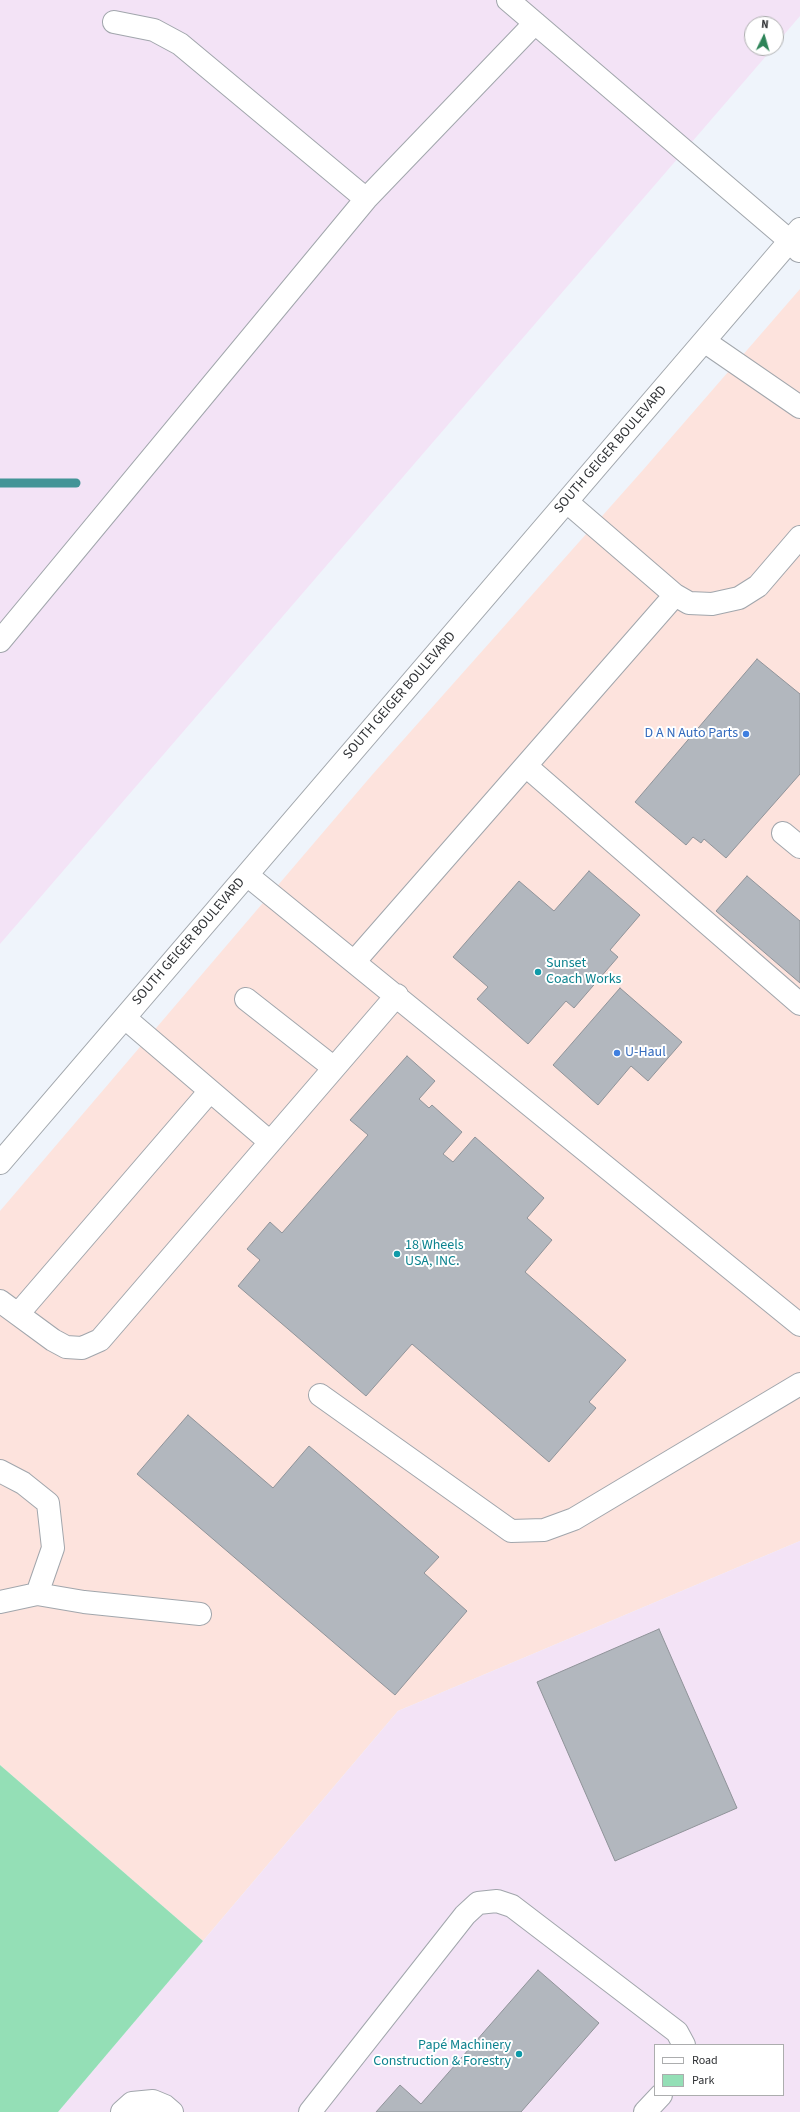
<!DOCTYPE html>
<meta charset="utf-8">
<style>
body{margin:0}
#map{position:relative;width:800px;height:2112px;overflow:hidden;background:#eff4fb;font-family:"Source Sans 3",sans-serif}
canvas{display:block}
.legend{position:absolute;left:654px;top:2044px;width:130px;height:52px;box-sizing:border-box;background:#fff;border:1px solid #acadae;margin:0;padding:5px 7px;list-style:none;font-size:12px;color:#2f3134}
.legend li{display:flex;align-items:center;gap:8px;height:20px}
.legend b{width:20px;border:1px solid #acadae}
.north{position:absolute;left:744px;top:16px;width:40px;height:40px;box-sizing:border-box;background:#fff;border:1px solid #acadae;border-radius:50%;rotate:5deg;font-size:11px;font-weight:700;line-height:16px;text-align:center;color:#2f3134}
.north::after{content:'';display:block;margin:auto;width:14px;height:18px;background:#2d8458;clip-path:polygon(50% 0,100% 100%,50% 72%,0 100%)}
</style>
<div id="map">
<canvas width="800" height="2112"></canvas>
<ul class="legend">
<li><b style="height:5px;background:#fff"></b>Road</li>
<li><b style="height:11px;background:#94dfb6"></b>Park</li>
</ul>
<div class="north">N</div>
</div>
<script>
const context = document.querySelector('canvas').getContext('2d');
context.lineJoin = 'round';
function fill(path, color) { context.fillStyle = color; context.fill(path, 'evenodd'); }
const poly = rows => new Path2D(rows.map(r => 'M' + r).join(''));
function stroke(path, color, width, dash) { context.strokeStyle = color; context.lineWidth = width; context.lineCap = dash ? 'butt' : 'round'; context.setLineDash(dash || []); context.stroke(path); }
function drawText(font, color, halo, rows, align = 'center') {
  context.font = font + ' "Source Sans 3",sans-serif'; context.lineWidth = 4; context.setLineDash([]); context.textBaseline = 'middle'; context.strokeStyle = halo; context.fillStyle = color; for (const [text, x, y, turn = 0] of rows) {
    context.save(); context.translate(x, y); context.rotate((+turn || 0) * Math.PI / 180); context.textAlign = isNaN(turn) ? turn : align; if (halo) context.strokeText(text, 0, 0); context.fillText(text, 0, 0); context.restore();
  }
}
const commercial = poly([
 [800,289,800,1541,398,1711,203,1941,0,1765,0,1211,372,775,643,470]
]);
const industrial = poly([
 [0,0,800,0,800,16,776,44,776,24,752,24,752,48,773,48,0,944],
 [800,1541,800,2112,58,2112,398,1711],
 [655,2045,783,2045,783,2095,655,2095]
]);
const green = poly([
 [0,1765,203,1941,58,2112,0,2112]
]);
const stream = poly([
 [0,483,76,483]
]);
const building = poly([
 [757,659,800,694,800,774,726,858,704,839,701,843,693,837,686,845,635,802,757,659],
 [589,871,640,915,610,950,618,957,574,1008,566,1001,528,1044,477,999,488,987,453,957,519,881,554,911,589,871],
 [747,876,800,921,800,983,716,911,747,876],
 [620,988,682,1042,648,1081,631,1066,598,1105,553,1065,620,988],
 [407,1056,435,1081,419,1099,429,1108,432,1105,462,1132,443,1154,453,1162,475,1137,544,1198,527,1218,552,1240,525,1272,626,1360,589,1402,596,1408,549,1462,412,1344,366,1396,238,1286,260,1260,247,1249,270,1222,282,1233,368,1135,350,1120,407,1056],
 [188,1415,273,1488,309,1446,439,1557,424,1573,467,1611,395,1695,137,1474,188,1415],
 [659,1629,737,1808,615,1861,537,1682,659,1629],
 [538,1970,599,2023,521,2112,376,2112,400,2085,421,2104,538,1970]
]);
const minor = poly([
 [508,0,790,241,799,251],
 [114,22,154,30,180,44,366,199],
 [704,341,800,407],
 [567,502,675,595,689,603,712,604,739,598,758,586,800,537],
 [0,641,366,199,535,23],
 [526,766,800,1004],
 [783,833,800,847],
 [247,875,800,1325],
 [354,962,675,595],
 [246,999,334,1068],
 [125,1018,270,1142],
 [0,1163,800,229],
 [0,1301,53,1340,66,1347,82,1348,100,1340,397,995],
 [18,1314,210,1091],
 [320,1395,511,1531,544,1530,574,1519,800,1384],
 [0,1471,23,1483,48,1503,53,1548,37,1594],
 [0,1602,37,1594,84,1602,200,1614],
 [122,2112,132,2103,153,2101,165,2106,172,2112],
 [310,2112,465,1915,478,1903,497,1901,512,1906,677,2032,684,2045],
 [645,2112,661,2095]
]);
const markers = [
 [746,734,4,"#3f7fe0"],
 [538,972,4,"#0f9aa8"],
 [617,1053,4,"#3f7fe0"],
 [397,1254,4,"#0f9aa8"],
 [519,2054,4,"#0f9aa8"]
];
const streetNames = [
 ["SOUTH GEIGER BOULEVARD",611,450,-49],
 ["SOUTH GEIGER BOULEVARD",400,696,-49],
 ["SOUTH GEIGER BOULEVARD",189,942,-49]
];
const shopNames = [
 ["D A N Auto Parts",738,734],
 ["U-Haul",625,1053,"left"]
];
const cultureNames = [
 ["Sunset",546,964],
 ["Coach Works",546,980],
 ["18 Wheels",405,1246],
 ["USA, INC.",405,1262],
 ["Papé Machinery",511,2046,"right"],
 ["Construction & Forestry",511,2062,"right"]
];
fill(commercial, '#fde3dd');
fill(industrial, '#f3e3f6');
fill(green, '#94dfb6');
stroke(stream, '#439497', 9);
fill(building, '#b2b7be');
stroke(building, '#90949a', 1);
stroke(minor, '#a1a6ac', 24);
stroke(minor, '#fff', 22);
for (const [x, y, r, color] of markers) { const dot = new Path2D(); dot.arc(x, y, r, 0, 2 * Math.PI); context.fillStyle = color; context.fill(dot); stroke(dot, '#fff', 1.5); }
drawText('14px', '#2f3134', '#fff', streetNames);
drawText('14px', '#366cbe', '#fff', shopNames, 'right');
drawText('14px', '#0d838f', '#fff', cultureNames, 'left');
</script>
